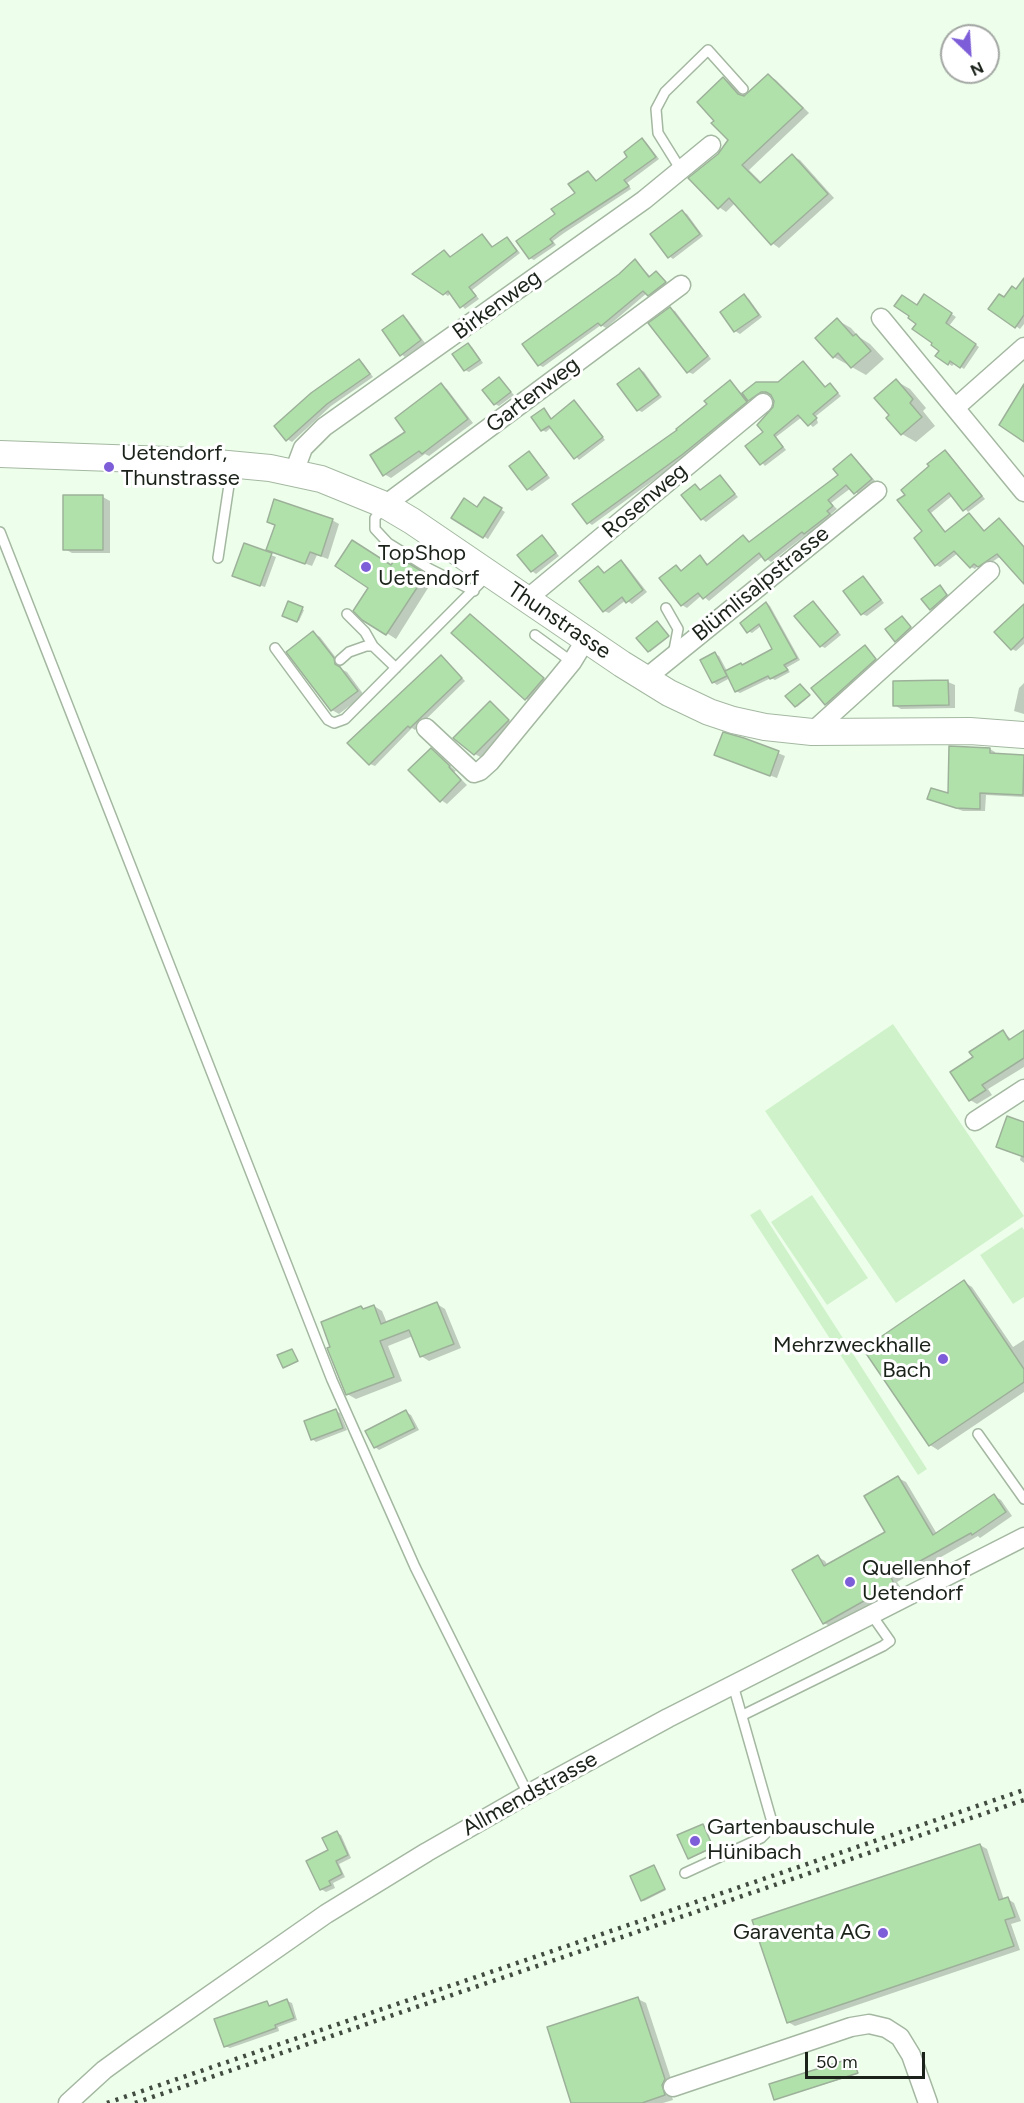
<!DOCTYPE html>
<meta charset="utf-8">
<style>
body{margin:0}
#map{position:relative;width:1024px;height:2103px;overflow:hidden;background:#edffeb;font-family:Figtree,sans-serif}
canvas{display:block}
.north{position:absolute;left:940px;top:24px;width:60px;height:60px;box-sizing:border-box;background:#fff;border:2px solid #a3a7a3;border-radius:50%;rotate:155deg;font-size:16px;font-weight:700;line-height:24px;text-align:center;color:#1a2219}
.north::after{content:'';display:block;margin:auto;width:21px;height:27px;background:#7d5dd8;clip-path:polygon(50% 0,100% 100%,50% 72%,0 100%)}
.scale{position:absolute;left:805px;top:2052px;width:120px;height:27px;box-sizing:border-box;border:3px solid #1a2219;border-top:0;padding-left:8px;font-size:18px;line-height:21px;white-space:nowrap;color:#1a2219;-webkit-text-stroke:4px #fff;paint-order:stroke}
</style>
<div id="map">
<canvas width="1024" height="2103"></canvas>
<div class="north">N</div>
<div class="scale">50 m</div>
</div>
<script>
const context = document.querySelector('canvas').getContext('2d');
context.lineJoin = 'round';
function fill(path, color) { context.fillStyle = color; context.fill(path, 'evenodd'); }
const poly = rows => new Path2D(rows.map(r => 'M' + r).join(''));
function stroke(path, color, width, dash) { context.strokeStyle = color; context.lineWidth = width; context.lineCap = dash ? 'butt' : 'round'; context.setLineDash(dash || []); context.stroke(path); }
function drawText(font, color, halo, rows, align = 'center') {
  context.font = font + ' Figtree,sans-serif'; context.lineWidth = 6; context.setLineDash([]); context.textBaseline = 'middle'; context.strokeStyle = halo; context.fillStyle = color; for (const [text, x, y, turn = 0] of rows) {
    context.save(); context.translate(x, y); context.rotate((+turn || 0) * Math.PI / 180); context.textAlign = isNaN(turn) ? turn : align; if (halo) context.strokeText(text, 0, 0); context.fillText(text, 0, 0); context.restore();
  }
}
const green = poly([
 [893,1024,1024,1216,896,1303,765,1111],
 [812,1195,868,1278,827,1305,771,1222],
 [760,1209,927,1469,918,1475,750,1215],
 [1022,1227,1024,1230,1024,1297,1013,1304,980,1255]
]);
const shadow = poly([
 [768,75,776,80,809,113,749,170,762,183,792,156,800,160,834,198,779,248,772,243,735,203,726,212,719,207,719,155,730,140,723,79,731,83,744,98],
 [642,140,646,142,659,159,627,183,631,189,564,233,553,241,556,245,534,260,530,258,557,215,577,193,588,173,597,182,630,157],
 [682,212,687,214,703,236,673,259,669,256],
 [482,236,493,248,508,238,520,253,472,290,479,299,465,309,451,293,448,296,414,274,444,251,451,258],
 [635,261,651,277,656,273,669,285,653,297,647,293,606,328,601,325,543,367,539,365],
 [1024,280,1024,324,1020,329,990,308,1017,291],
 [744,296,749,299,762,317,740,334,735,331,722,313],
 [925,296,956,317,949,326,979,347,964,369,955,363,952,366,938,356,941,351,918,323,918,307],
 [670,309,675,311,711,359,693,374,688,372],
 [403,317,407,319,425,343,405,357,401,354],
 [837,320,851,328,859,337,870,344,884,359,866,375,834,357],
 [468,345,472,347,483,363,469,372,465,370],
 [359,361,363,363,373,377,331,406,292,442,287,439],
 [803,363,826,388,830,385,841,396,816,416,818,423,813,427,802,417,776,437,786,450,765,466,747,446,765,432,775,408,775,400,771,394,765,393,753,402,745,397,750,404,687,456,592,525,588,522,730,382,743,395,756,384,779,384],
 [640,369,644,372,662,397,642,412,638,410],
 [499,379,514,395,499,406,495,404],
 [896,381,910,389,926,408,923,411,935,426,916,442,902,434,891,416],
 [441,385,447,389,473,423,429,456,425,454,391,478,384,474,407,432],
 [574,402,605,440,579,460,552,427,546,432,542,430,544,410,552,420],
 [945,451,949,454,985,499,968,512,953,495,931,513,946,533,969,515,985,532,999,520,1003,522,1024,547,1024,578,1001,556,983,568,978,566,975,569,971,567,958,553,940,567,936,565,925,532,907,495],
 [529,453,533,456,550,478,532,491,528,489],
 [851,456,856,459,876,482,859,495,851,488,831,503,837,509,831,514,834,518,810,536,807,534,771,562,763,556,709,601,702,595,687,608,682,605,676,567,682,572,700,557,709,565,743,537,750,542,841,475],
 [720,477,738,497,706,522,702,519,695,486,702,491],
 [65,497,103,497,110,501,110,553,72,553,65,549],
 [485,499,505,512,488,539,454,517,478,509],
 [332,520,339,524,328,559,317,555,312,566,268,550,276,526,268,522],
 [542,537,559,556,536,574,532,571],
 [245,545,276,557,265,587,238,578],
 [397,558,433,580,396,639,363,618],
 [621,562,625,564,647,592,632,604,626,600,609,613,604,611,598,568,605,574],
 [863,578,867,581,884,603,867,616,862,614],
 [940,587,950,597,935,612,931,609],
 [289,603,304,610,299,621,284,615],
 [767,603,770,606,800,660,786,668,790,672,775,680,771,678,740,693,736,691,730,678,717,685,713,682,715,654,719,656,727,671,744,666,774,649,761,626,752,633,748,631],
 [813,603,817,606,841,635,825,648,821,646],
 [1024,614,1024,644,1016,651,1012,649],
 [471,616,547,682,530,702,454,633],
 [902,618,914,630,900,643,896,640],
 [659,624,669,637,650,652,649,651],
 [313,633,320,637,340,663,341,669,347,672,364,695,339,714,332,710],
 [865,647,879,662,830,706,826,704],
 [441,656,465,681,415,730,412,728,375,766,370,764],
 [948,682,955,685,955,708,901,709,894,705],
 [1024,683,1024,714,1014,711,1019,688],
 [802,686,810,696,797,707,796,706],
 [490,703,514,725,482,758,475,754],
 [744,739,785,756,777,778,723,758],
 [990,749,995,752,995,755,1024,756,1024,797,986,795,985,811,963,811,929,799,949,795],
 [431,750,456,771,454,772,467,785,447,804,441,800],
 [1003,1032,1012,1040,1024,1032,1024,1067,988,1089,992,1095,977,1104,970,1100,975,1057],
 [1024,1123,1024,1163,1020,1160,1021,1156,998,1146],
 [964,1282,972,1287,1013,1347,1024,1340,1024,1392,938,1450,930,1445],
 [437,1304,445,1309,461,1348,429,1361,421,1356,413,1336,388,1346,402,1381,356,1399,347,1394,332,1347,361,1308,365,1310,374,1306,382,1311,387,1323],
 [336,1411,340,1413,347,1430,316,1442,312,1439],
 [406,1412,411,1415,419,1430,379,1450,375,1447],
 [898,1478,906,1482,937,1534,994,1496,1001,1500,1012,1516,980,1538,978,1536,897,1582,901,1588,832,1627,824,1623,818,1557,825,1561,828,1566,887,1533],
 [703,1825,714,1848,691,1858,689,1858],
 [337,1833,341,1835,351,1858,339,1864,345,1877,333,1883,335,1888,326,1892,321,1889],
 [980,1845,987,1849,1004,1900,1008,1899,1014,1903,1021,1921,1011,1924,1020,1950,795,2026,788,2022],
 [654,1867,666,1890,644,1901,642,1900],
 [638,1999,646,2003,673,2085,670,2091,673,2100,663,2103,573,2103],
 [287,2001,292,2003,297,2020,278,2027,279,2031,230,2048,225,2046,266,2002,271,2007],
 [852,2059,858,2074,776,2099]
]);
const building = poly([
 [768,74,803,108,742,165,760,183,792,154,828,194,771,245,729,198,718,209,688,178,718,154,728,140,711,123,714,121,697,102,723,77,738,94,744,96,768,74],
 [642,138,656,157,624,180,629,186,560,231,550,239,553,243,529,259,516,241,555,214,551,209,575,193,568,184,588,171,596,181,627,157,624,152,642,138],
 [682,210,700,234,668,258,650,234,682,210],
 [482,234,492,247,507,237,517,251,469,287,476,296,460,308,448,291,443,295,412,274,444,250,450,257,482,234],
 [635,259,649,277,656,271,666,282,648,296,643,291,601,326,598,323,538,366,522,344,619,274,635,259],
 [1024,278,1024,315,1015,328,988,309,999,294,1004,297,1012,286,1016,289,1024,278],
 [744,294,759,315,734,332,720,312,744,294],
 [924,294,952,313,946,323,976,344,960,368,950,361,948,365,935,356,939,351,931,345,932,343,912,329,916,324,908,318,909,316,894,306,902,295,917,305,924,294],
 [670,307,708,356,687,373,648,323,670,307],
 [403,315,421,340,400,356,382,330,403,315],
 [837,318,853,336,856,334,871,351,851,368,838,353,833,358,815,338,837,318],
 [468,343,480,360,464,371,452,354,468,343],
 [359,359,370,374,327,404,286,441,274,426,311,393,359,359],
 [803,361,825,387,830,383,838,393,813,414,817,418,808,426,798,415,774,435,783,447,760,465,745,446,763,432,757,425,773,407,774,401,771,395,766,392,761,392,748,401,742,393,756,382,778,382,803,361],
 [639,368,659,395,637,411,617,384,639,368],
 [499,377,511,392,494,405,482,390,499,377],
 [896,379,913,399,910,403,922,417,901,435,886,418,889,415,874,398,896,379],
 [730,380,747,402,683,454,587,524,572,504,677,430,676,429,707,404,704,401,730,380],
 [441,383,468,419,422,454,419,451,383,476,370,455,405,432,395,418,441,383],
 [1024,384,1024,442,999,425,1024,384],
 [574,400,603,437,574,459,549,426,541,431,531,417,544,408,551,419,574,400],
 [945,450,982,496,963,511,949,493,928,510,945,532,969,513,984,531,999,518,1024,547,1024,584,997,554,978,567,974,564,970,568,954,551,935,566,914,538,922,531,897,500,905,495,901,490,929,466,927,464,945,450],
 [529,451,547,475,527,490,509,466,529,451],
 [851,454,872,479,854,494,846,485,828,500,833,506,827,511,830,514,804,534,802,532,765,561,759,553,703,599,698,593,681,606,659,578,676,565,681,571,700,555,707,565,743,535,749,542,838,475,833,469,851,454],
 [720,475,735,494,701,520,681,495,695,484,700,490,720,475],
 [63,495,103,495,103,550,63,550,63,495],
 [484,497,502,508,483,538,451,518,464,498,477,507,484,497],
 [274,499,333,519,321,556,310,552,305,564,266,550,275,525,267,522,274,499],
 [542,535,556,553,531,572,517,555,542,535],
 [352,540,391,565,397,556,426,574,386,635,362,620,353,611,368,588,335,566,352,540],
 [244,543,272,553,260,586,232,576,244,543],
 [621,560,643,590,626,603,622,597,603,612,579,581,598,566,604,573,621,560],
 [863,576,881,600,861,615,843,591,863,576],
 [940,585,947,595,930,610,921,599,940,585],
 [288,601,303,607,297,622,282,616,288,601],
 [813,601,838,632,820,647,794,616,813,601],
 [766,602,797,658,784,665,788,670,770,679,768,676,735,692,725,671,741,663,742,665,772,649,759,624,747,633,740,623,766,602],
 [1024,604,1024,637,1011,650,994,632,1024,604],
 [470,614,544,678,525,700,451,633,470,614],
 [902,616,911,627,895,642,885,629,902,616],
 [657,621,669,636,648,652,636,638,657,621],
 [313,631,334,658,335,664,340,667,358,691,331,711,286,652,313,631],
 [865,645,876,659,825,705,811,688,865,645],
 [715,652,727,676,712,683,700,660,715,652],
 [441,655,462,678,410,728,408,726,369,765,347,743,441,655],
 [948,680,949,705,893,706,893,681,948,680],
 [800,684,810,695,795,707,785,696,800,684],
 [490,701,509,720,474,755,453,738,490,701],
 [723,732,744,738,779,751,770,776,714,755,723,732],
 [949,746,990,748,990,753,1024,755,1023,795,980,793,980,809,956,808,927,799,931,788,948,793,949,746],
 [431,748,450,766,449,767,461,780,440,802,408,770,431,748],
 [1003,1030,1009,1040,1024,1030,1024,1058,982,1085,986,1090,969,1101,950,1072,973,1057,969,1052,1003,1030],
 [1007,1116,1024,1122,1024,1157,996,1147,1007,1116],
 [964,1280,1024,1369,1024,1382,929,1446,863,1349,964,1280],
 [437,1302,454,1344,420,1357,409,1330,380,1341,394,1377,346,1395,327,1348,330,1347,321,1322,361,1306,363,1309,374,1305,381,1324,437,1302],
 [292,1349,298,1361,283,1368,277,1355,292,1349],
 [336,1409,343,1428,311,1440,304,1421,336,1409],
 [406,1410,415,1428,374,1448,365,1431,406,1410],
 [898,1476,933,1535,994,1494,1006,1512,972,1535,971,1533,891,1577,894,1584,823,1624,792,1570,818,1555,824,1566,885,1532,864,1496,898,1476],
 [703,1824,714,1849,709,1849,688,1859,677,1835,703,1824],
 [337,1831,348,1855,336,1861,342,1874,329,1881,331,1885,320,1890,306,1861,328,1850,322,1838,337,1831],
 [980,1844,999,1900,1008,1897,1015,1917,1005,1920,1014,1946,787,2023,752,1920,980,1844],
 [654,1865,665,1889,641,1901,630,1876,654,1865],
 [638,1997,665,2079,662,2085,665,2095,642,2103,571,2103,547,2027,638,1997],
 [287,1999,294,2018,275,2025,276,2028,224,2047,214,2019,267,2001,269,2006,287,1999],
 [852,2058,858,2073,774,2100,769,2084,852,2058]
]);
const service = poly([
 [681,170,658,133,656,109,665,92,708,50,743,89],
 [384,507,375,518,375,529,388,543,430,569,474,591],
 [0,532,332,1380,415,1567,528,1794],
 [218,558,229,485,227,466],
 [666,608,678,629,673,655],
 [347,614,365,632,373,646],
 [535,635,572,662],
 [275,648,328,720,334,723,345,719,488,575],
 [340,660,349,652,366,646,373,646,396,668],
 [978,1434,1024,1499],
 [743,1715,883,1646,890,1641,871,1614],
 [685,1873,761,1838,770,1829,772,1822,733,1685]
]);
const minor = poly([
 [881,318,1024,492],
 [955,408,1024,347],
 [294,472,303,448,324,427,644,200,711,145],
 [385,505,681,285],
 [527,599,763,403],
 [645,679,877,491],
 [426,728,474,773,480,771,490,762,572,662,586,639],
 [812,732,990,571],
 [975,1121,1024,1089],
 [673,2087,851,2027,869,2024,886,2028,900,2037,911,2055,928,2103],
 [68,2103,104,2070,137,2046,326,1914,427,1852,528,1794,668,1718,1024,1537]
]);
const secondary = poly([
 [0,454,196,461,270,468,321,479,385,505,412,521,622,664,669,693,709,712,733,720,765,727,812,732,970,731,1024,735]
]);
const rail = poly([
 [107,2103,1024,1790],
 [135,2103,1024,1800]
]);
const markers = [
 [109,467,6,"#7d5dd8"],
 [366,567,6,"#7d5dd8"],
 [943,1359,6,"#7d5dd8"],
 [850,1582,6,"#7d5dd8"],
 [695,1841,6,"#7d5dd8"],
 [883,1933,6,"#7d5dd8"]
];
const streetNames = [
 ["Birkenweg",497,305,-36],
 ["Gartenweg",533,395,-37],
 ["Rosenweg",645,501,-40],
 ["Blümlisalpstrasse",761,584,-39],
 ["Thunstrasse",559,621,34],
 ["Allmendstrasse",530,1794,-29]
];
const poiNames = [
 ["Uetendorf,",121,454],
 ["Thunstrasse",121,479],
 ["TopShop",378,554],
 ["Uetendorf",378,579],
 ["Mehrzweckhalle",931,1346,"right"],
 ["Bach",931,1371,"right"],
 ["Quellenhof",862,1569],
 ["Uetendorf",862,1594],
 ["Gartenbauschule",707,1828],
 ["Hünibach",707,1853],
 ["Garaventa AG",871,1933,"right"]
];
fill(green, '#d0f2cb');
fill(shadow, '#0003');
fill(building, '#b1e1aa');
stroke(building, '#9db19a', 1.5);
stroke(service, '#a4b8a1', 12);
stroke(minor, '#a4b8a1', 21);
stroke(secondary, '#a4b8a1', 28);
stroke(service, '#fff', 9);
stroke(minor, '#fff', 18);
stroke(secondary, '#fff', 26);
stroke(rail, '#414b40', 4.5, [3, 6]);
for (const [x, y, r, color] of markers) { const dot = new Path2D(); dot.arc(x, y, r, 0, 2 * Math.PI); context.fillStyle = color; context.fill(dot); stroke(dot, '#fff', 2); }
drawText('22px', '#1a2219', '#fff', streetNames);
drawText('22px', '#1a2219', '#fff', poiNames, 'left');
</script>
